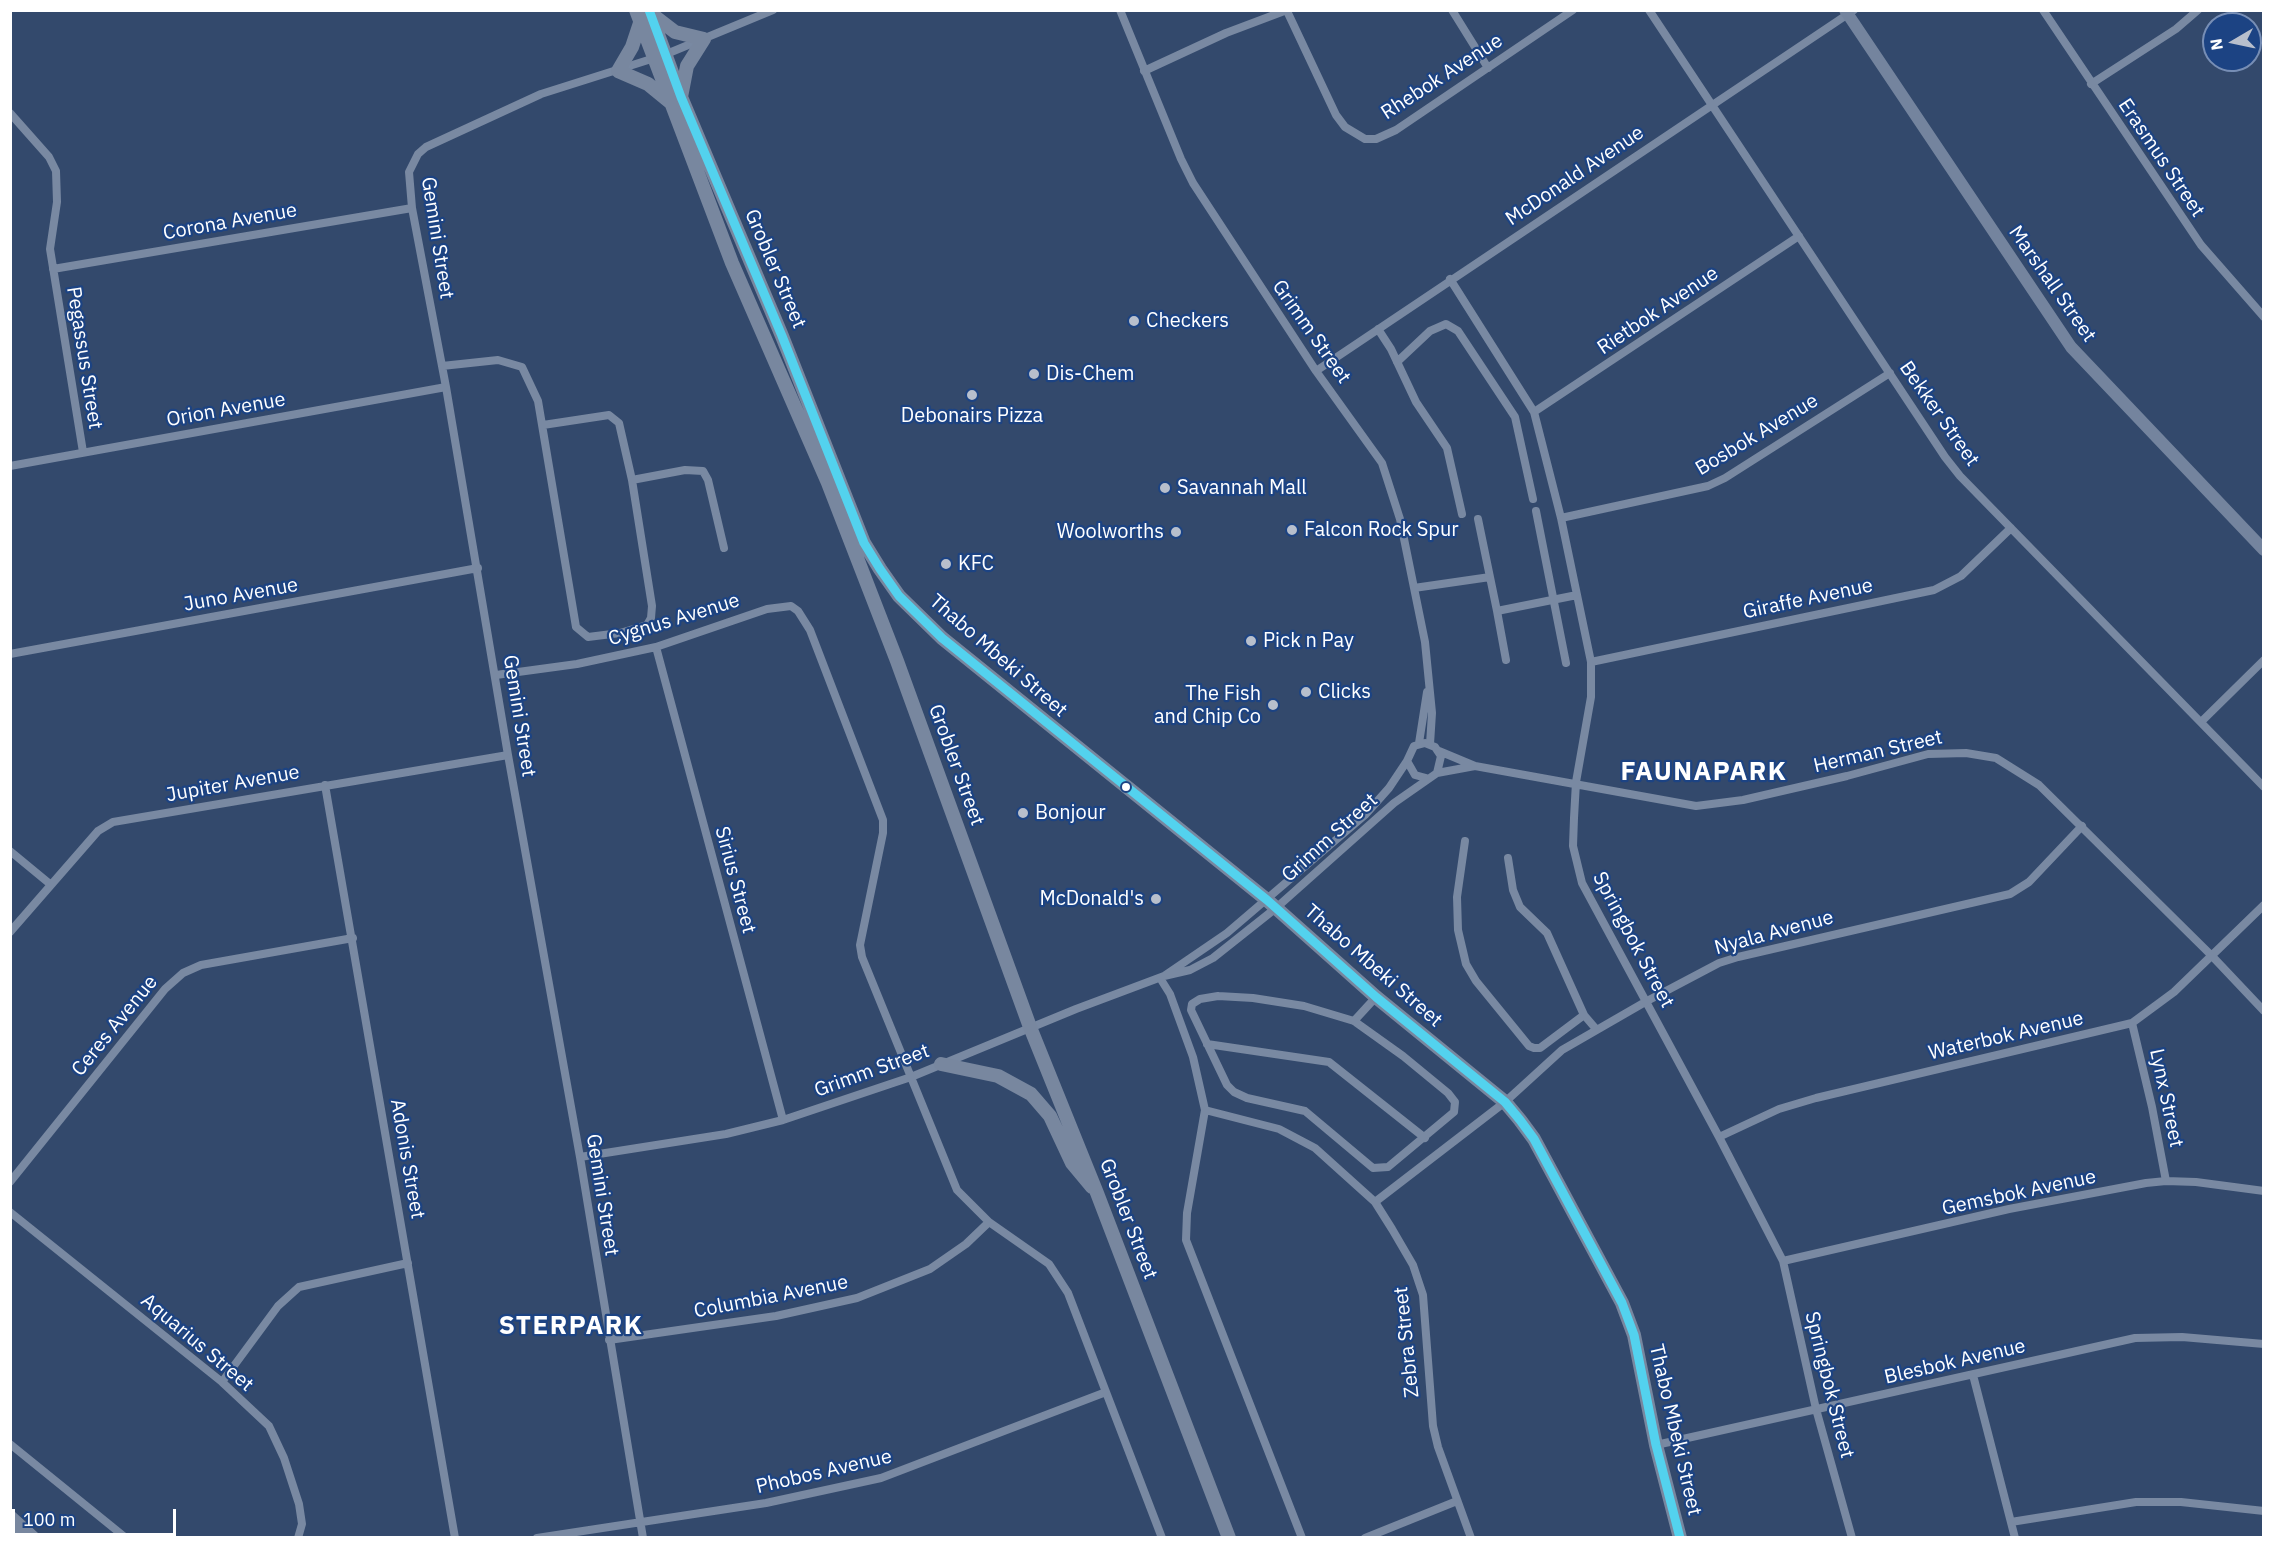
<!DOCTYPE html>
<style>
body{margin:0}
#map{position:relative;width:2274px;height:1548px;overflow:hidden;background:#33496c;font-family:"IBM Plex Sans",sans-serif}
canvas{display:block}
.frame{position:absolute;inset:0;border:12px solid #fff;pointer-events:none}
.north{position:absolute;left:2202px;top:12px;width:60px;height:60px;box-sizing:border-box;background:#1c4383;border:2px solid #778eb5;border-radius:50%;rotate:261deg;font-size:16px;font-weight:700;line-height:24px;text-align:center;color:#fff}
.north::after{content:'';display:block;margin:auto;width:21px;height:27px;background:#b8bfcc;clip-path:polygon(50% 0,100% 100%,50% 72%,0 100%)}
.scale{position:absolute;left:12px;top:1509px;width:164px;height:27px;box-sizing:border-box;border:3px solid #fff;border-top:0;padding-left:8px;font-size:18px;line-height:21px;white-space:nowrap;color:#fff;-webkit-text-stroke:4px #1c4383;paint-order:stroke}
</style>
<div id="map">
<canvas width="2274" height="1548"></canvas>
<div class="frame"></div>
<div class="north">N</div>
<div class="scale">100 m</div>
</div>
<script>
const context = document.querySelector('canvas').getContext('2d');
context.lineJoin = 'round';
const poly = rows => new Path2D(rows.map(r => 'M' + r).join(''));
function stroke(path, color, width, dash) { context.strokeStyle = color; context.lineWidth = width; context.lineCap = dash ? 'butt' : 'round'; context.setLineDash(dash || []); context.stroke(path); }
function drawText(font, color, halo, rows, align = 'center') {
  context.font = font + ' "IBM Plex Sans",sans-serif'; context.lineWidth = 4.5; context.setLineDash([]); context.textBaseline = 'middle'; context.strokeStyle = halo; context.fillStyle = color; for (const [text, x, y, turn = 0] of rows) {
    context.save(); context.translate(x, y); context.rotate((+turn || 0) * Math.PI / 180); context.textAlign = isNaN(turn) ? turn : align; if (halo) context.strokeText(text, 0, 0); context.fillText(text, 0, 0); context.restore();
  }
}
const street = poly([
 [1120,10,1181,159,1193,183,1316,371,1382,463,1400,519,1425,642,1432,713,1430,744],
 [1452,10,1488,68],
 [1649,10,1945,457,1960,476,2264,787],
 [2043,10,2201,245,2264,317],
 [1287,11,1336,115,1345,127,1365,139,1376,139,1396,130,1573,10],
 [1144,71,1226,33,1287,10],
 [2091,84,2176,29,2198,10],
 [10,113,49,157,56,171,57,202,50,249,83,452],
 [53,269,412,208],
 [1450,279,1534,412,1561,518,1591,662,1591,697,1576,782,1574,818,1573,846,1582,883,1719,1137,1783,1261,1816,1409,1852,1538],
 [1378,329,1391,349,1416,402,1447,448,1462,514],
 [1397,362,1430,331,1446,324,1458,331,1515,417,1533,499],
 [442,366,498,360,522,367,538,401,576,627,588,637,620,633,647,625,651,618,652,606,632,480,619,423,609,415,543,425],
 [1316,371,1854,10],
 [1534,412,1799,236],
 [10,466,446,387],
 [632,480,685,470,703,471,708,480,724,548],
 [1536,511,1566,663],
 [1561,518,1708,486,1725,478,1890,373],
 [1478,519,1497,611],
 [1414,588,1490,577],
 [656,647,783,1120],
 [10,654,478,568],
 [1506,660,1497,611,1577,595],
 [1591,662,1934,590,1961,576,2011,528],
 [496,675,577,664,656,647,767,609,791,606,798,611,810,630,883,820,883,833,860,945,862,957,957,1190,989,1222,1049,1264,1068,1293,1162,1538],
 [2201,722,2264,660],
 [1419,743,1427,692],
 [1439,751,1475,766,1696,806,1743,800,1847,776,1928,754,1966,753,1996,758,2039,785,2212,956,2264,1011],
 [1437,773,1475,766],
 [325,785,455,1538],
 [1465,841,1457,897,1458,930,1466,964,1476,981,1529,1046,1534,1048,1540,1048,1584,1015],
 [10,851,50,884],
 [1508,858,1513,890,1520,907,1547,933,1584,1015,1596,1029],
 [10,932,98,831,113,822,508,755],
 [1164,976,1227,933,1365,815,1389,788,1407,761],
 [1160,978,1170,994,1193,1057,1205,1110,1187,1213,1186,1240,1302,1538],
 [1218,996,1253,998,1304,1006,1354,1021,1403,1056,1448,1093,1455,1102,1454,1112,1388,1167,1373,1168,1305,1111,1247,1098,1234,1092,1227,1085,1191,1010,1192,1004,1200,999,1218,996],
 [1354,1021,1376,997],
 [2132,1023,2152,1107,2166,1181],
 [1207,1044,1329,1062,1425,1138],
 [1205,1110,1279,1129,1315,1148,1375,1202,1392,1229,1413,1265,1423,1295,1433,1426,1438,1447,1471,1538],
 [1719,1137,1779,1109,1816,1098,2132,1023,2174,992,2264,905],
 [580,1157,726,1134,783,1120,911,1077,1076,1009,1164,976,1190,970,1213,958,1276,908,1394,803,1437,773,1441,756,1435,747,1425,743,1414,746,1407,761,1415,775,1426,778],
 [10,1182,165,989,183,973,201,965,353,938],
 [1375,1202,1505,1102,1562,1050,1647,1001,1719,963,1738,957,2010,894,2029,882,2082,826],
 [10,1212,222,1382,269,1426,284,1458,299,1504,302,1524,298,1538],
 [1783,1261,2009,1209,2146,1183,2166,1181,2196,1182,2264,1191],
 [609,1340,776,1316,857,1298,930,1269,966,1244,989,1222],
 [1973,1375,2015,1538],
 [222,1382,278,1306,299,1287,408,1263],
 [10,1444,126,1538],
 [1656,1445,2135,1338,2182,1337,2264,1344],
 [2011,1522,2136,1502,2181,1502,2264,1511],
 [537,1538,766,1503,881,1478,1106,1392],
 [643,1538,580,1157,508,755,446,387,412,208,409,172,418,154,426,147,541,94,664,55,773,10],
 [1365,1538,1457,1501]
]);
const secondary = poly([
 [1845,10,2071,347,2264,550]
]);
const primary = poly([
 [636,10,732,263,828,483,897,661,1030,1027,1097,1193,1229,1538],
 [649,10,681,97,782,336,864,543,880,569,899,596,942,638,1267,900,1376,997,1505,1102,1520,1120,1534,1139,1622,1303,1634,1335,1656,1445,1680,1538],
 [649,12,675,32,704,39,687,66,681,97],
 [640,23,632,47,618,71,648,84,670,102],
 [941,1064,998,1076,1031,1094,1050,1116,1072,1163,1092,1187],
 [10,1517,33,1538],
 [10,1534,15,1538]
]);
const bus1 = poly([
 [649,10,681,97,782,336,864,543,880,569,899,596,942,638,1267,900,1376,997,1505,1102,1520,1120,1534,1139,1622,1303,1634,1335,1656,1445,1680,1538]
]);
const markers = [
 [1134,321,6,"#b8bfcc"],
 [1034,374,6,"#b8bfcc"],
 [972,395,6,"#b8bfcc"],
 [1165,488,6,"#b8bfcc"],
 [1292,530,6,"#b8bfcc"],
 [1176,532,6,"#b8bfcc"],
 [946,564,6,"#b8bfcc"],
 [1251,641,6,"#b8bfcc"],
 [1306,692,6,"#b8bfcc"],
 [1273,705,6,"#b8bfcc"],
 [1126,787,5,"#fff"],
 [1023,813,6,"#b8bfcc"],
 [1156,899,6,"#b8bfcc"]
];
const streetNames = [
 ["Rhebok Avenue",1442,77,-33],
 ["Erasmus Street",2161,158,56],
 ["McDonald Avenue",1575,176,-34],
 ["Corona Avenue",230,222,-10],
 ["Gemini Street",437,238,81],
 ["Grobler Street",775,269,67],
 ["Marshall Street",2052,284,55],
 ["Rietbok Avenue",1658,311,-34],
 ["Grimm Street",1311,332,55],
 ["Pegassus Street",84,358,81],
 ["Orion Avenue",226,410,-10],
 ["Bekker Street",1939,414,55],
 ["Bosbok Avenue",1757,435,-31],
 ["Juno Avenue",241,595,-10],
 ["Giraffe Avenue",1808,599,-12],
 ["Cygnus Avenue",674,620,-17],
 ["Thabo Mbeki Street",998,656,41],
 ["Gemini Street",519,716,81],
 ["Herman Street",1878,752,-13],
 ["Grobler Street",956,765,70],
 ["Jupiter Avenue",233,784,-10],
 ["Grimm Street",1330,838,-42],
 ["Sirius Street",735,880,75],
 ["Nyala Avenue",1774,933,-15],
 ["Springbok Street",1633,940,62],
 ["Thabo Mbeki Street",1373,966,41],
 ["Ceres Avenue",115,1026,-51],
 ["Waterbok Avenue",2006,1036,-13],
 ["Grimm Street",872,1071,-20],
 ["Lynx Street",2166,1098,78],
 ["Adonis Street",407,1159,80],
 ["Gemsbok Avenue",2019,1193,-12],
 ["Gemini Street",602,1195,81],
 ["Grobler Street",1128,1219,69],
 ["Columbia Avenue",771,1297,-11],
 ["Zebra Street",1407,1342,-96],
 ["Aquarius Street",197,1343,40],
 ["Blesbok Avenue",1955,1362,-13],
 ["Springbok Street",1829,1385,76],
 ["Thabo Mbeki Street",1675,1430,77],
 ["Phobos Avenue",824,1472,-13]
];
const poiNames = [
 ["Checkers",1146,321],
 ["Dis-Chem",1046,374],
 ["Debonairs Pizza",972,416,"center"],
 ["Savannah Mall",1177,488],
 ["Falcon Rock Spur",1304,530],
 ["Woolworths",1164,532,"right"],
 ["KFC",958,564],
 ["Pick n Pay",1263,641],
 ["Clicks",1318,692],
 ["The Fish",1261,694,"right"],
 ["and Chip Co",1261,717,"right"],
 ["Bonjour",1035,813],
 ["McDonald's",1144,899,"right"]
];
const districtNames = [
 ["FAUNAPARK",1704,772],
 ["STERPARK",571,1326]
];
stroke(street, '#7989a2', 8);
stroke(secondary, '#74849e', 12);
stroke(primary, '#78879f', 14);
stroke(bus1, '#53d2ee', 9);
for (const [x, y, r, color] of markers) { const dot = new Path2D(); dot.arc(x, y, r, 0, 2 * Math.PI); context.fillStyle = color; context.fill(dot); stroke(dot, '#1c4383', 2); }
drawText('20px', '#fff', '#1c4383', streetNames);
drawText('20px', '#fff', '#1c4383', poiNames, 'left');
context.letterSpacing = '1.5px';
drawText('bold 26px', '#fff', '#1c4383', districtNames);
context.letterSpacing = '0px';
</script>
